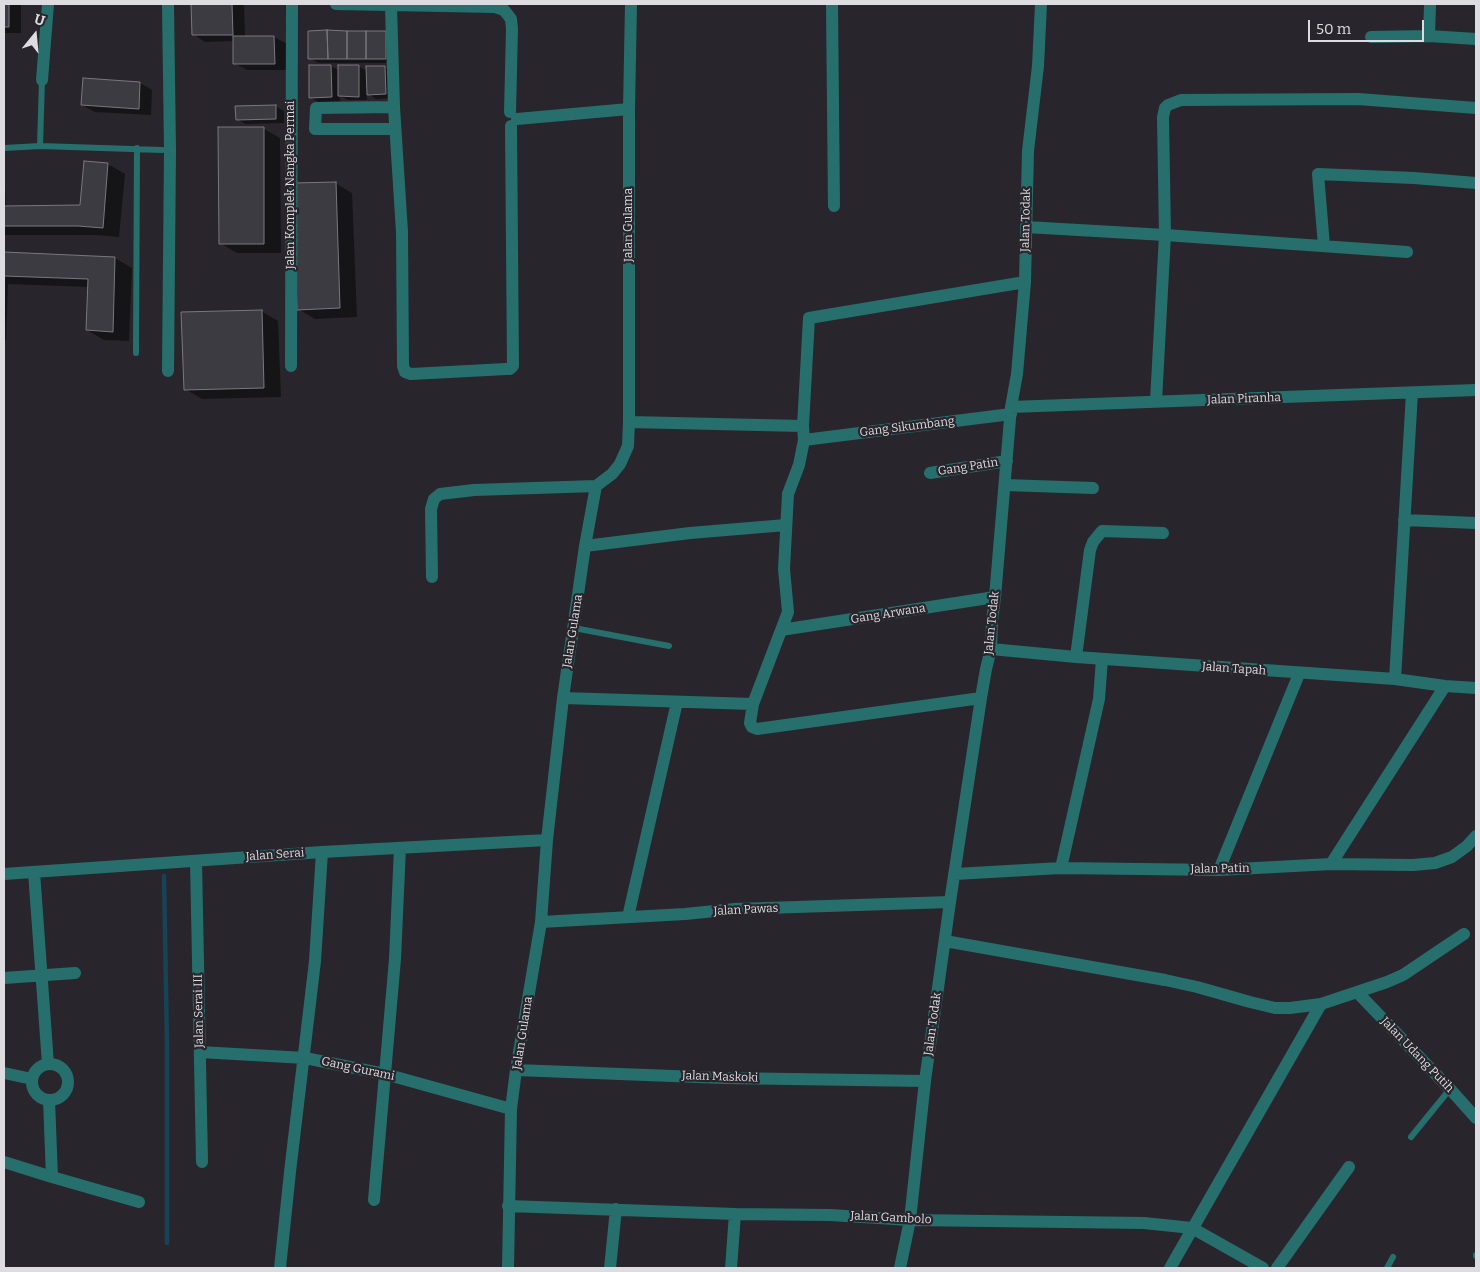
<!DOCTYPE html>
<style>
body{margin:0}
#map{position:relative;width:1480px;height:1272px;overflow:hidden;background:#28262c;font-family:Bitter,serif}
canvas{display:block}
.frame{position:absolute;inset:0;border:5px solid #dddce0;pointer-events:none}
.north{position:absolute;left:10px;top:10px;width:50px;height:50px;-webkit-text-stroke:4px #28262c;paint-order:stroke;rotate:17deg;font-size:14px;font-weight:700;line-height:20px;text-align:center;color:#dddce0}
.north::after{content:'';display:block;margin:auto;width:18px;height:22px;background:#dddce0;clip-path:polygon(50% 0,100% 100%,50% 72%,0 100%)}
.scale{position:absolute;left:1308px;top:20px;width:116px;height:22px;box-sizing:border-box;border:2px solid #dddce0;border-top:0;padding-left:6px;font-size:15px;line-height:18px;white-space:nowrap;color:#dddce0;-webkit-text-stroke:4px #28262c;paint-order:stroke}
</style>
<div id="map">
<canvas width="1480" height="1272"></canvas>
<div class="frame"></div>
<div class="north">U</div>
<div class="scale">50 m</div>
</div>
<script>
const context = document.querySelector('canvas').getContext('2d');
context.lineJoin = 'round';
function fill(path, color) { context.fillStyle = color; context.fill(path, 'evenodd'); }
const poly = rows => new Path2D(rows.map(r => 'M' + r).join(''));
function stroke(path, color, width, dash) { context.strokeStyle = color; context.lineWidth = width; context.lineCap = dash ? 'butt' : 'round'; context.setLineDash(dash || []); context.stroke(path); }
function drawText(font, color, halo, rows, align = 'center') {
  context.font = font + ' Bitter,serif'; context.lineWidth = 4.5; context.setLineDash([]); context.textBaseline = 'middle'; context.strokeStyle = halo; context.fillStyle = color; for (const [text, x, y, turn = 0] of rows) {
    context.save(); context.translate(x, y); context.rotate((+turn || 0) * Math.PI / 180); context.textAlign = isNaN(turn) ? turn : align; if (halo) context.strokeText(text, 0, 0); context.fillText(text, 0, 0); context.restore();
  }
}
const shadow = poly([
 [4,4,21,5,21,33,4,33],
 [192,4,244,4,245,37,274,37,287,44,287,70,247,70,234,63,234,41,205,42,193,34],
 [385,32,393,63,318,63,310,58],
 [331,66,340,71,358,66,367,71,385,67,393,71,394,98,376,99,367,93,367,100,348,100,340,96,340,101,318,102,310,97],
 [140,83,152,90,151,115,95,112,82,105],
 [275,106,284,111,284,123,245,124,237,119],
 [264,129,280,138,281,253,237,253,220,243],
 [108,164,125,174,119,237,96,235,4,235,4,184,5,185,6,207,81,207],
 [335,183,352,193,357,317,315,319,298,309],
 [4,254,115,258,132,268,129,341,104,340,87,330,89,287,8,284,6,341,4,341],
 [261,311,278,321,281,397,202,399,185,389]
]);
const stream = poly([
 [164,876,167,1046,167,1243]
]);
const building = poly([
 [4,4,9,4,9,27,4,27,4,4],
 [191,4,232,4,233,35,192,35,191,4],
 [327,30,328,59,308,59,308,31,327,30],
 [327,30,347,31,347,59,328,59,327,30],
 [347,31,366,31,366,59,347,59,347,31],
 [366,31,386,31,386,59,366,59,366,31],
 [233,36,274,36,275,64,233,64,233,36],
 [309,65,331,65,332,97,309,98,309,65],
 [338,65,359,65,359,97,338,96,338,65],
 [366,66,385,66,386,94,367,95,366,66],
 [83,78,140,82,139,109,81,105,83,78],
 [276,105,276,119,236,120,235,106,276,105],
 [218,127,264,127,264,244,219,244,218,127],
 [84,161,108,163,103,228,78,226,4,226,4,206,80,205,84,161],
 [336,182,340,308,297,310,293,183,336,182],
 [4,252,115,257,113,332,86,330,88,279,4,276,4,252],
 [262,310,264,388,184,390,181,312,262,310]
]);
const lane = poly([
 [40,146,42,80],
 [4,148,40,146,162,150],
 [136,353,137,148],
 [574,628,669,646],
 [1411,1137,1450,1089],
 [1476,1256,1476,1255],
 [1387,1268,1393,1257]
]);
const street = poly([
 [336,4,495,7,504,10,511,19,512,29,510,112],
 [832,4,834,206],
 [391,6,394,107,402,232,403,366,405,372,411,374,506,369,510,369,513,366,511,126],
 [1429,36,1430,4],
 [1371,37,1429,36,1476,39],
 [42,80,48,4],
 [394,107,316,108,315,129,395,129],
 [517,119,629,109],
 [1026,227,1165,235,1407,252],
 [1324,246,1318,174,1414,178,1476,183],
 [291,366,292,4],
 [168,371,170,150,168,4],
 [1156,401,1165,235,1163,117,1165,108,1168,105,1181,100,1358,99,1476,108],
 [1011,407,1476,390],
 [629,422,803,426],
 [804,440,1011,414],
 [930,473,1007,461],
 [1005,485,1093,488],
 [1404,520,1476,523],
 [585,546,690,533,786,525],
 [432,577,431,509,434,499,440,494,474,490,596,486],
 [781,630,995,597],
 [991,649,1076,657,1395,679,1445,686,1476,688],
 [1076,657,1090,550,1093,542,1102,531,1163,533],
 [1395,679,1412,393],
 [563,698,753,704],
 [981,698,757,729,752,727,750,723,753,704,788,612,784,569,788,494,799,465,804,440,803,426,809,318,1025,282],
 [196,861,202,1162],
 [1331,864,1445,686],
 [1061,868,1099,699,1102,659],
 [1219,870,1299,674],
 [34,872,48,1064],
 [4,874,322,852,547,840],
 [955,874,1061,868,1219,870,1331,864,1413,865,1435,863,1452,857,1467,846,1476,836],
 [628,917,677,702],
 [541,922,685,914,735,909,950,902],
 [945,941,1165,980,1197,987,1250,1002,1275,1008,1290,1008,1321,1004,1387,982,1403,975,1464,934],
 [4,978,75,973],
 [1357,992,1450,1089,1476,1118],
 [200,1052,305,1058,385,1074,511,1109],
 '32 1082a18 18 0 1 1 36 0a18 18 0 1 1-36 0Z',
 [516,1070,724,1078,925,1081],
 [4,1073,32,1079],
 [4,1162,52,1177,49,1100],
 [52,1177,139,1202],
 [374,1200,395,959,400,848],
 [508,1206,735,1214,830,1215,910,1220,1144,1223,1192,1228,1263,1268],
 [280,1268,290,1172,315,961,322,852],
 [508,1268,511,1109,516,1070,541,922,547,840,563,698,585,546,596,486,612,474,620,464,628,446,629,422,629,109,631,4],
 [610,1268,616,1209],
 [731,1268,735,1214],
 [900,1268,910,1220,925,1081,950,902,981,698,986,669,991,649,992,621,995,597,1011,407,1017,374,1025,282,1028,151,1038,66,1041,4],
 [1170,1268,1321,1004],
 [1277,1268,1349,1167]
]);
const streetNames = [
 ["Jalan Komplek Nangka Permai",291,185,-90],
 ["Jalan Todak",1026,220,-89],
 ["Jalan Gulama",629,225,-90],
 ["Jalan Piranha",1244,399,-2],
 ["Gang Sikumbang",907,427,-7],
 ["Gang Patin",968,467,-9],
 ["Gang Arwana",888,614,-9],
 ["Jalan Todak",992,623,-84],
 ["Jalan Gulama",573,631,-81],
 ["Jalan Tapah",1234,669,4],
 ["Jalan Serai",275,855,-4],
 ["Jalan Patin",1220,869,-1],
 ["Jalan Pawas",746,910,-3],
 ["Jalan Serai III",199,1011,-91],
 ["Jalan Todak",933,1024,-82],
 ["Jalan Gulama",523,1033,-81],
 ["Jalan Udang Putih",1417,1055,46],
 ["Gang Gurami",358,1069,12],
 ["Jalan Maskoki",720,1077,2],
 ["Jalan Gambolo",891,1218,3]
];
fill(shadow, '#0007');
stroke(stream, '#184255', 4.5);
fill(building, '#3c3b41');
stroke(building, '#7a787f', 1);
stroke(lane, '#276f6d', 6);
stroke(street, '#276f6d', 12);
drawText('12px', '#dddce0', '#28262c', streetNames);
</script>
